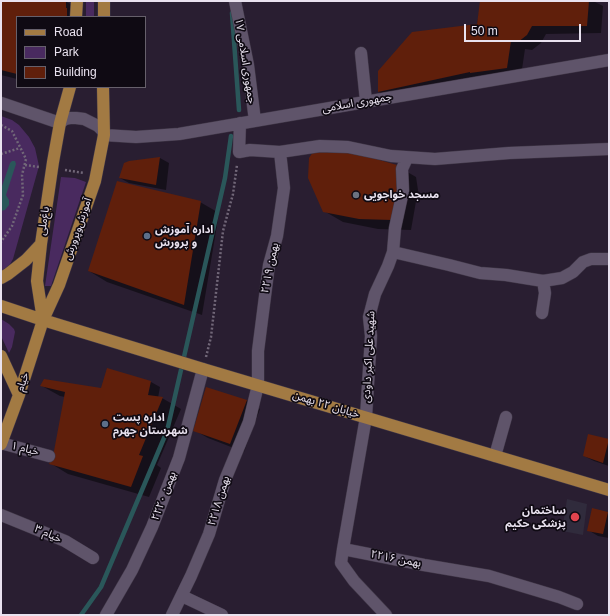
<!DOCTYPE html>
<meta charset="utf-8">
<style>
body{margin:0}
#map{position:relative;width:610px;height:616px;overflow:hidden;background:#291e31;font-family:Arial,sans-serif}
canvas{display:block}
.frame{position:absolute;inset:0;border:2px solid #e9e2ef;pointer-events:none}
.legend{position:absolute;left:16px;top:16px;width:130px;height:72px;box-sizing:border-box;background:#0f0a13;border:1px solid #66606b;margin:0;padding:5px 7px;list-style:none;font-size:12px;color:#e9e2ef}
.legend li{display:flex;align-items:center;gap:8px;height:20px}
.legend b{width:20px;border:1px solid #66606b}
.scale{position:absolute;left:464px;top:24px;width:117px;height:18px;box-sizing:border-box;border:2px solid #e9e2ef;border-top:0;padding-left:5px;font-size:12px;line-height:14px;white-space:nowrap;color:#e9e2ef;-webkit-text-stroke:3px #0f0a13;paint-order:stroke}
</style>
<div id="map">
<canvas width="610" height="616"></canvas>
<div class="frame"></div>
<ul class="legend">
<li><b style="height:5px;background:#a27a43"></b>Road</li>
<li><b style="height:11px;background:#492a5f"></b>Park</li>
<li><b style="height:11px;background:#601f0b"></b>Building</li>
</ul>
<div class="scale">50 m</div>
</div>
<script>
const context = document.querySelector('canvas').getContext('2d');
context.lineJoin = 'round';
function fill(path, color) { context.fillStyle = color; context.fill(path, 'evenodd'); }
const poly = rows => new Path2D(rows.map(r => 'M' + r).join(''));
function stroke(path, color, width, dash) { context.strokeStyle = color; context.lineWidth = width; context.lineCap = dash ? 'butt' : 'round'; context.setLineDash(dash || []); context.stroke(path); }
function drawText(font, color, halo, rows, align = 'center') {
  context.font = font + ' Arial,"Noto Sans Arabic",sans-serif'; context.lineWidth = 3.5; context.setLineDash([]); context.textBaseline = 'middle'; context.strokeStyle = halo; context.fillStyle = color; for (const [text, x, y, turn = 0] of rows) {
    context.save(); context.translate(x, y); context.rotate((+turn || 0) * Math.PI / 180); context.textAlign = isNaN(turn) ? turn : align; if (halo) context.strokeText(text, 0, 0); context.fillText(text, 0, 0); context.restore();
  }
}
const medical = poly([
 [567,499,587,504,583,535,562,531]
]);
const green = poly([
 [86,1,94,1,94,17,86,17],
 [1,116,12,120,19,125,29,137,35,148,39,166,13,259,9,266,1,274],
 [61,177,75,178,86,182,51,286,45,286],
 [1,319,9,324,14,329,15,332,12,347,9,353,1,336]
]);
const water = poly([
 [12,161,15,161,16,164,6,195,9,200,9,205,5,210,1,211,1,189,10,163]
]);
const shadow = poly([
 [1,1,65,1,79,9,81,17,17,17,17,79,1,75],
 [481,1,593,1,603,6,601,33,546,34,541,43,532,50,525,49,521,76,488,82,397,103,379,92,379,71,477,24],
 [160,158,169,163,166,190,129,183,120,178],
 [397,166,416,177,418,190,411,230,378,229,343,222,324,211],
 [200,202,219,213,202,315,107,282,89,271],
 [151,382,160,387,158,398,162,398,181,409,157,465,161,468,149,497,68,474,50,463,55,451,65,397,60,396,42,386,107,390],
 [246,400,260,409,244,452,208,438,194,430],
 [589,435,609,441,609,466,594,461,584,456],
 [593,509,609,514,609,538,598,536,588,530]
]);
const stream = poly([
 [232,13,239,110],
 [81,615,101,587,167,431,225,178,231,136]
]);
const building = poly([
 [1,1,66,1,66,8,67,8,67,17,17,17,17,74,1,70],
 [480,1,589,1,587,26,532,26,527,35,518,42,511,41,507,68,470,73,470,72,378,92,378,71,412,32,477,24],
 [329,150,355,153,397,165,400,179,392,220,359,219,323,212,308,178,309,158,313,152],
 [160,157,156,185,119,178,124,163,129,161],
 [117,181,201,201,184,305,88,271],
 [107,368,151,381,148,395,163,397,139,455,143,456,131,487,49,464,54,451,65,392,40,386,44,379,101,388],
 [206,387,247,400,230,444,193,431],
 [588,434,609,439,603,463,583,456],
 [592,508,608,512,603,534,587,531]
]);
const path = poly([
 [1,125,12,131,26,159,22,175,23,195,12,226,1,242],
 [1,154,20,148],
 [25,165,39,167],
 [65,170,84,173],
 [206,357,211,337,223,231,233,194,237,165]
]);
const minor = poly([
 [235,1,248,65,255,121],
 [361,53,366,101],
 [1,103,60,123,65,119,70,118,76,118,84,119,98,126,103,131,104,135,136,137,179,134,609,60],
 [240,123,239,152,250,150,280,152,320,146,348,147,391,156,435,159,509,153,609,149],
 [407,158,402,169,403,191,395,228,393,252,388,266,375,294,369,317,371,336,366,417,343,549,424,565,489,576,559,597,577,604],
 [393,252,449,265,480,273,506,275,543,281,562,278,573,272,583,262,591,259,609,259],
 [542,313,545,293,543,281],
 [1,443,49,456],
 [495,456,506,417],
 [1,515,65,541,93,558],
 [343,549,341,563,354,581,386,615],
 [182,596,222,615],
 [106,615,132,570,152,527,179,458,203,369],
 [172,615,191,576,209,534,225,480,249,422,258,385,258,351,269,265,277,236,284,188,280,152]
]);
const major = poly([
 [76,17,77,1],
 [104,17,104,1],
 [1,278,8,274,26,260,41,244],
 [1,306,43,320,203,369,609,490],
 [43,320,37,281,41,244,53,162,60,123,70,87],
 [1,356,19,395],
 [1,444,19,395,43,320,59,285,95,181,104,135,103,87]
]);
const markers = [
 [356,195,4,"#6b7280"],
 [147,236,4,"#5c6f8a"],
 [105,424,4,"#5c6f8a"],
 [575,517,5,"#e0444e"]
];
const streetNames = [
 ["جمهوری اسلامی ۱۷",245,61,81],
 ["جمهوری اسلامی",357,103,-10],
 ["باغ‌ملی",44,221,-82],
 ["آموزش‌و‌پرورش",78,229,-71],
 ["۲۲بهمن ۱۹",270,268,-78],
 ["شهید علی اکبر داودی",369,357,-87],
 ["خیام",23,382,-72],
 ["خیابان ۲۲ بهمن",326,405,17],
 ["خیام ۱",25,449,14],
 ["۲۲بهمن ۲۰",164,496,-69],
 ["۲۲بهمن ۱۸",219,501,-73],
 ["خیام ۳",48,534,24],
 ["۲۲بهمن ۱۶",396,559,11]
];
const poiNames = [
 ["مسجد خواجویی",364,195],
 ["اداره آموزش",155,230],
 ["و پرورش",155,243],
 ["اداره پست",113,418],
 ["شهرستان جهرم",113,431],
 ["ساختمان",566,511,"right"],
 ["پزشکی حکیم",566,524,"right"]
];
fill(medical, '#302b3c');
fill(green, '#492a5f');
fill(water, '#2a575a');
fill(shadow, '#0007');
stroke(stream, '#2a575a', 4.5);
fill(building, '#601f0b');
stroke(minor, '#413848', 13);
stroke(major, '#413848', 13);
stroke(path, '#716778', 2.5, [2, 2]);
stroke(minor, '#5f546a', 12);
stroke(major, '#a27a43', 12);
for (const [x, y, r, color] of markers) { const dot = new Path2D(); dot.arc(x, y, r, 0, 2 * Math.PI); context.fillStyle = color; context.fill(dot); stroke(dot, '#0f0a13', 1.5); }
drawText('11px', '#e9e2ef', '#0f0a13', streetNames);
drawText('bold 11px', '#e9e2ef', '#0f0a13', poiNames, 'left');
</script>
